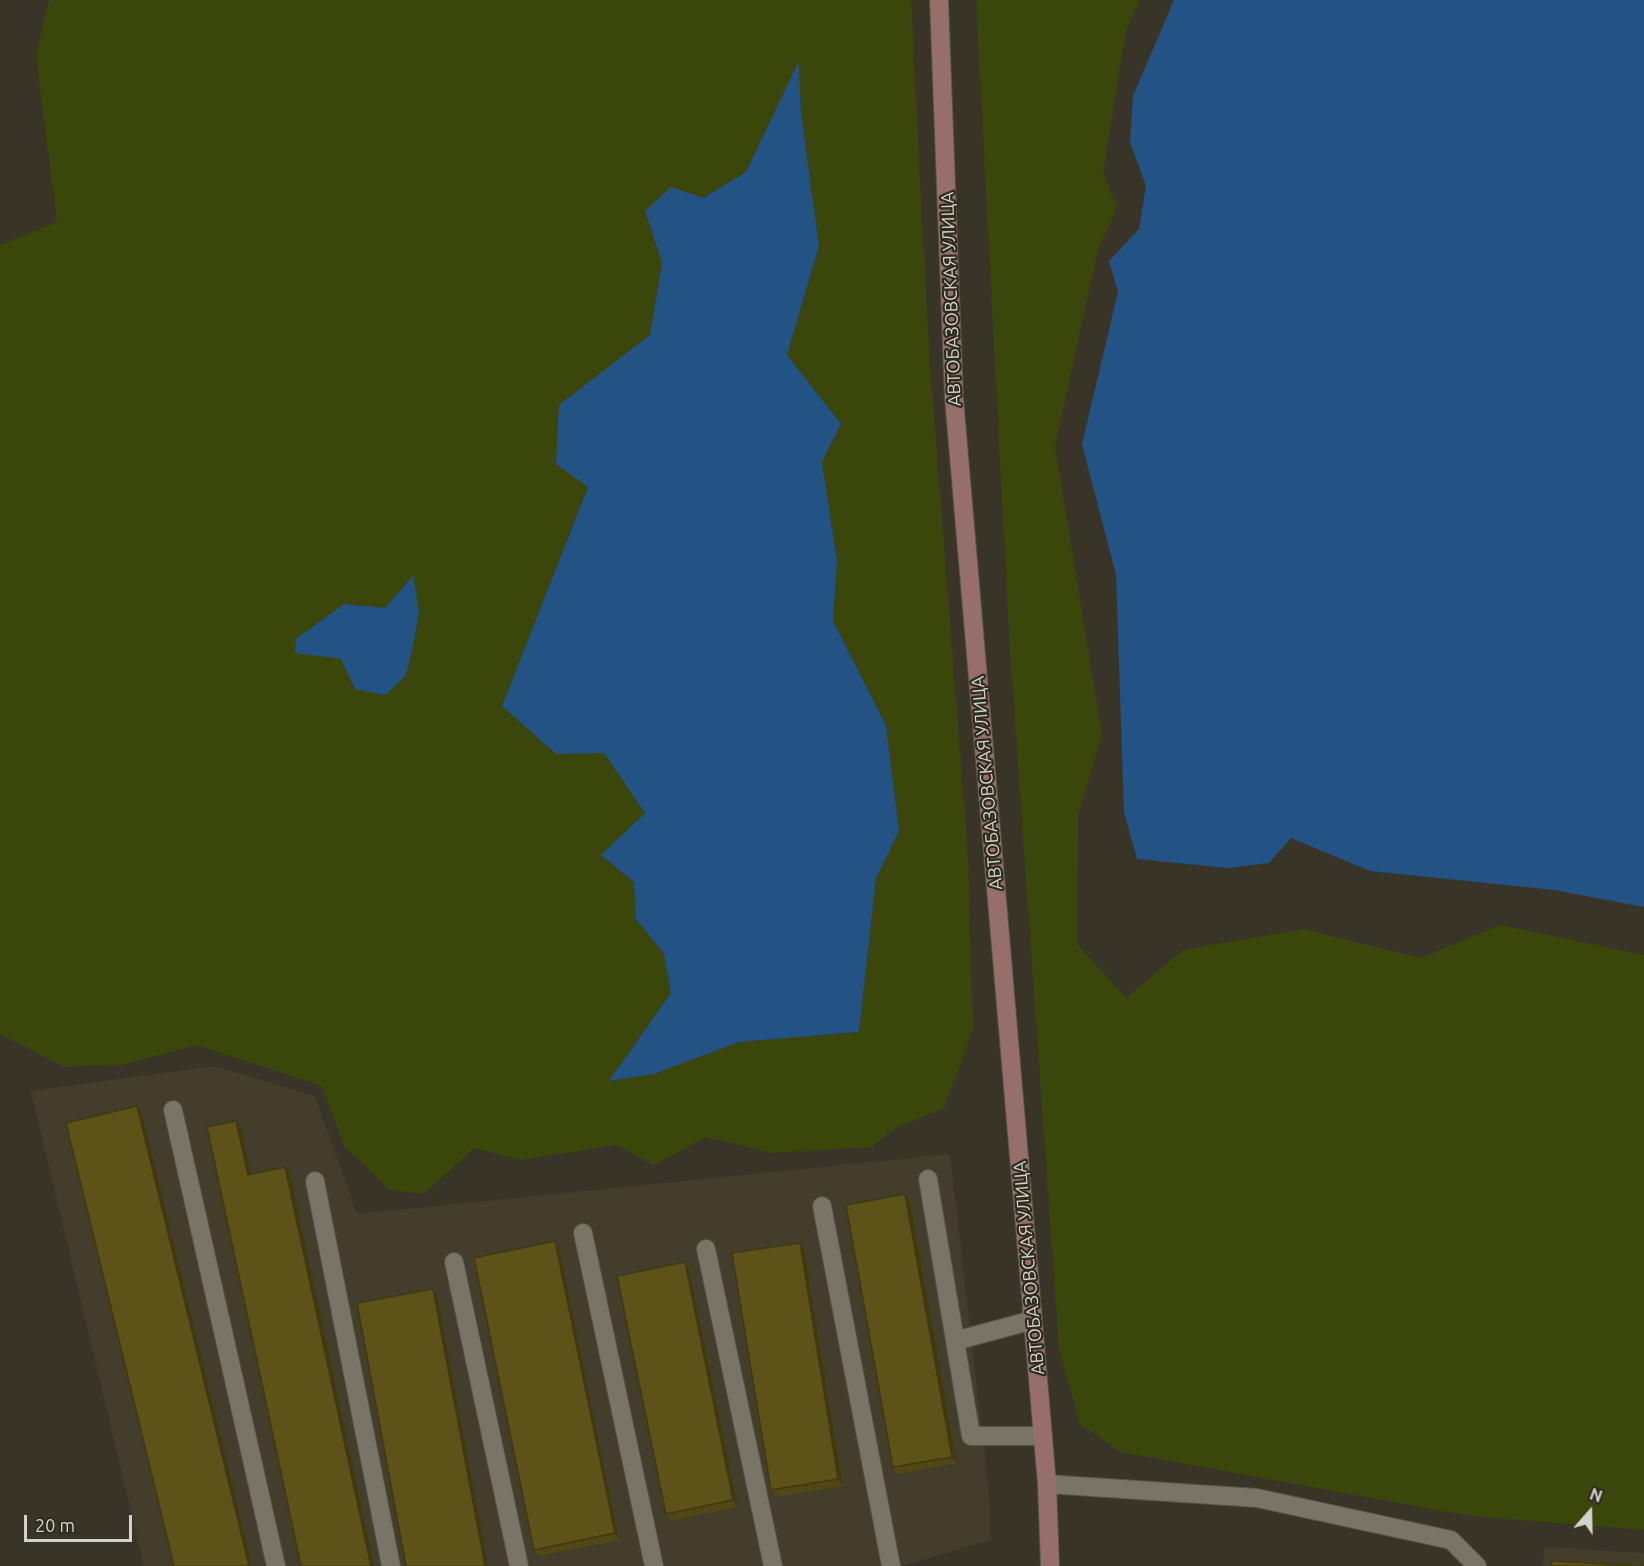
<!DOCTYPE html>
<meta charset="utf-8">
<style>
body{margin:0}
#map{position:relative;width:1644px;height:1566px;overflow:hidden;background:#383528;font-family:Ubuntu,sans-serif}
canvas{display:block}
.north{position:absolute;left:1560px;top:1482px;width:60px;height:60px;-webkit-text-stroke:4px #2e2b1f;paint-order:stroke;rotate:20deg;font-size:16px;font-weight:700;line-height:24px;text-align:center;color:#d4d3cb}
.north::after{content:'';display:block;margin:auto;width:21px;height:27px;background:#d4d3cb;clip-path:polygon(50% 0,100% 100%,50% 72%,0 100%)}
.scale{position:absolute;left:24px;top:1515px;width:108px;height:27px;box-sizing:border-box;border:3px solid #d4d3cb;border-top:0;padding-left:8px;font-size:18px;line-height:21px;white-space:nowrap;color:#d4d3cb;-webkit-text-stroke:4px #2e2b1f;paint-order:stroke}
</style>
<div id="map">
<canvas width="1644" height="1566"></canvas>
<div class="north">N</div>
<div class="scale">20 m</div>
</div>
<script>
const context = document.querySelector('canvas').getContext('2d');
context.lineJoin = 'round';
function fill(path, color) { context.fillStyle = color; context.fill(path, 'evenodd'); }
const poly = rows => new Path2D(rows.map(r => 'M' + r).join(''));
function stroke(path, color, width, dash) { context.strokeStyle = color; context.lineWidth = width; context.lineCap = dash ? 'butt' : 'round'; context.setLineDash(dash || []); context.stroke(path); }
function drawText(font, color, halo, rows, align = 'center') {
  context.font = font + ' Ubuntu,sans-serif'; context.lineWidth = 4.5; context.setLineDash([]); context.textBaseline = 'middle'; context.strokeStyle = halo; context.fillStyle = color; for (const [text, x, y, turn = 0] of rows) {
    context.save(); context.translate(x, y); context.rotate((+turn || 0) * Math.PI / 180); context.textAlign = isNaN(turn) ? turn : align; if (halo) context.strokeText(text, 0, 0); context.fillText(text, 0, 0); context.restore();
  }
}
const built = poly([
 [215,1066,315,1096,357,1214,950,1154,990,1502,990,1540,901,1566,144,1566,31,1091],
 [1544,1547,1644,1553,1644,1566,1543,1566]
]);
const green = poly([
 [49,0,911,0,929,351,968,855,973,1029,944,1108,896,1128,871,1147,772,1153,706,1137,654,1165,616,1145,521,1160,474,1148,424,1194,389,1190,344,1146,322,1086,197,1045,121,1065,64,1067,0,1034,0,245,57,222,36,56],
 [799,62,801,112,819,246,787,355,841,424,822,462,837,561,833,621,886,725,899,831,876,879,859,1032,739,1042,654,1074,610,1081,671,993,664,954,636,919,634,882,601,855,645,813,604,753,556,754,502,706,588,486,559,405,650,336,662,263,645,211,703,198,746,172],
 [412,577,355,689,342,659,344,604,385,608],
 [976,0,1140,0,1126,30,1103,173,1117,207,1098,250,1055,446,1102,735,1078,815,1077,944,1126,998,1183,950,1303,929,1421,958,1500,925,1644,955,1644,1530,1470,1516,1121,1452,1080,1424,1059,1349,1010,651]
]);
const water = poly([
 [1174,0,1644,0,1644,907,1554,890,1370,871,1291,838,1269,863,1227,868,1137,859,1124,812,1116,575,1082,444,1118,292,1109,261,1139,229,1146,186,1130,142,1133,96],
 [799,61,801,112,819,246,787,355,841,424,822,462,837,561,833,621,886,725,899,831,876,879,859,1032,739,1042,654,1074,609,1081,671,993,664,954,636,919,634,882,601,855,645,813,604,753,556,754,502,706,588,487,556,464,559,405,650,335,662,263,645,211,671,187,703,198,746,172],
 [413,576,419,611,414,642,406,675,386,695,355,689,341,659,295,653,296,639,344,604,385,608]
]);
const lane = poly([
 [173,1110,276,1566],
 [928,1179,971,1436,1043,1436],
 [315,1181,391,1566],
 [822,1206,891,1566],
 [583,1233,654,1566],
 [706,1249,773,1566],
 [454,1262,519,1566],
 [955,1341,1033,1320]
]);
const street = poly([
 [1047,1484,1257,1498,1451,1540,1477,1566]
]);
const secondary = poly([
 [939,0,954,398,1047,1484,1050,1566]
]);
const wall = poly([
 [910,1201,957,1463,898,1474,893,1467],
 [559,1248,619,1540,539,1556,534,1550],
 [804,1249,843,1486,776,1497,771,1490],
 [689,1269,738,1507,670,1521,666,1514]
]);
const shadedWall = poly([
 [137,1106,142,1113,252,1566,249,1566],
 [236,1121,241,1127,252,1181,248,1175],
 [285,1167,290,1173,374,1566,371,1566],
 [905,1194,910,1201,957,1463,952,1457],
 [555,1241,559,1248,619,1540,615,1533],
 [800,1243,804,1249,843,1486,838,1479],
 [685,1262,689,1269,738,1507,733,1500],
 [433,1289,437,1295,488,1566,485,1566]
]);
const building = poly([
 [137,1106,249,1566,174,1566,66,1123,137,1106],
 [236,1121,248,1175,285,1167,371,1566,301,1566,207,1127,236,1121],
 [905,1194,952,1457,893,1467,846,1205,905,1194],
 [555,1241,615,1533,534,1550,474,1258,555,1241],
 [800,1243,838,1479,771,1490,732,1253,800,1243],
 [685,1262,733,1500,666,1514,617,1276,685,1262],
 [433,1289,485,1566,406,1566,357,1303,433,1289],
 [1552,1561,1644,1566,1551,1566,1552,1561]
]);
const streetNames = [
 ["АВТОБАЗОВСКАЯ УЛИЦА",951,299,-92],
 ["АВТОБАЗОВСКАЯ УЛИЦА",987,783,-95],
 ["АВТОБАЗОВСКАЯ УЛИЦА",1029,1268,-95]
];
fill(built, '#423e2b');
fill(green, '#3b460a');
fill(water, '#235284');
stroke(lane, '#555449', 20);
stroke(street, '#555449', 20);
stroke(secondary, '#555449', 20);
stroke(lane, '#787566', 18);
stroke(street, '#787566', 18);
stroke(secondary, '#966f6a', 18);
fill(wall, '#504714');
fill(shadedWall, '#413910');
fill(building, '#5d5217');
stroke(building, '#413910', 1.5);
drawText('18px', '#d4d3cb', '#2e2b1f', streetNames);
</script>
